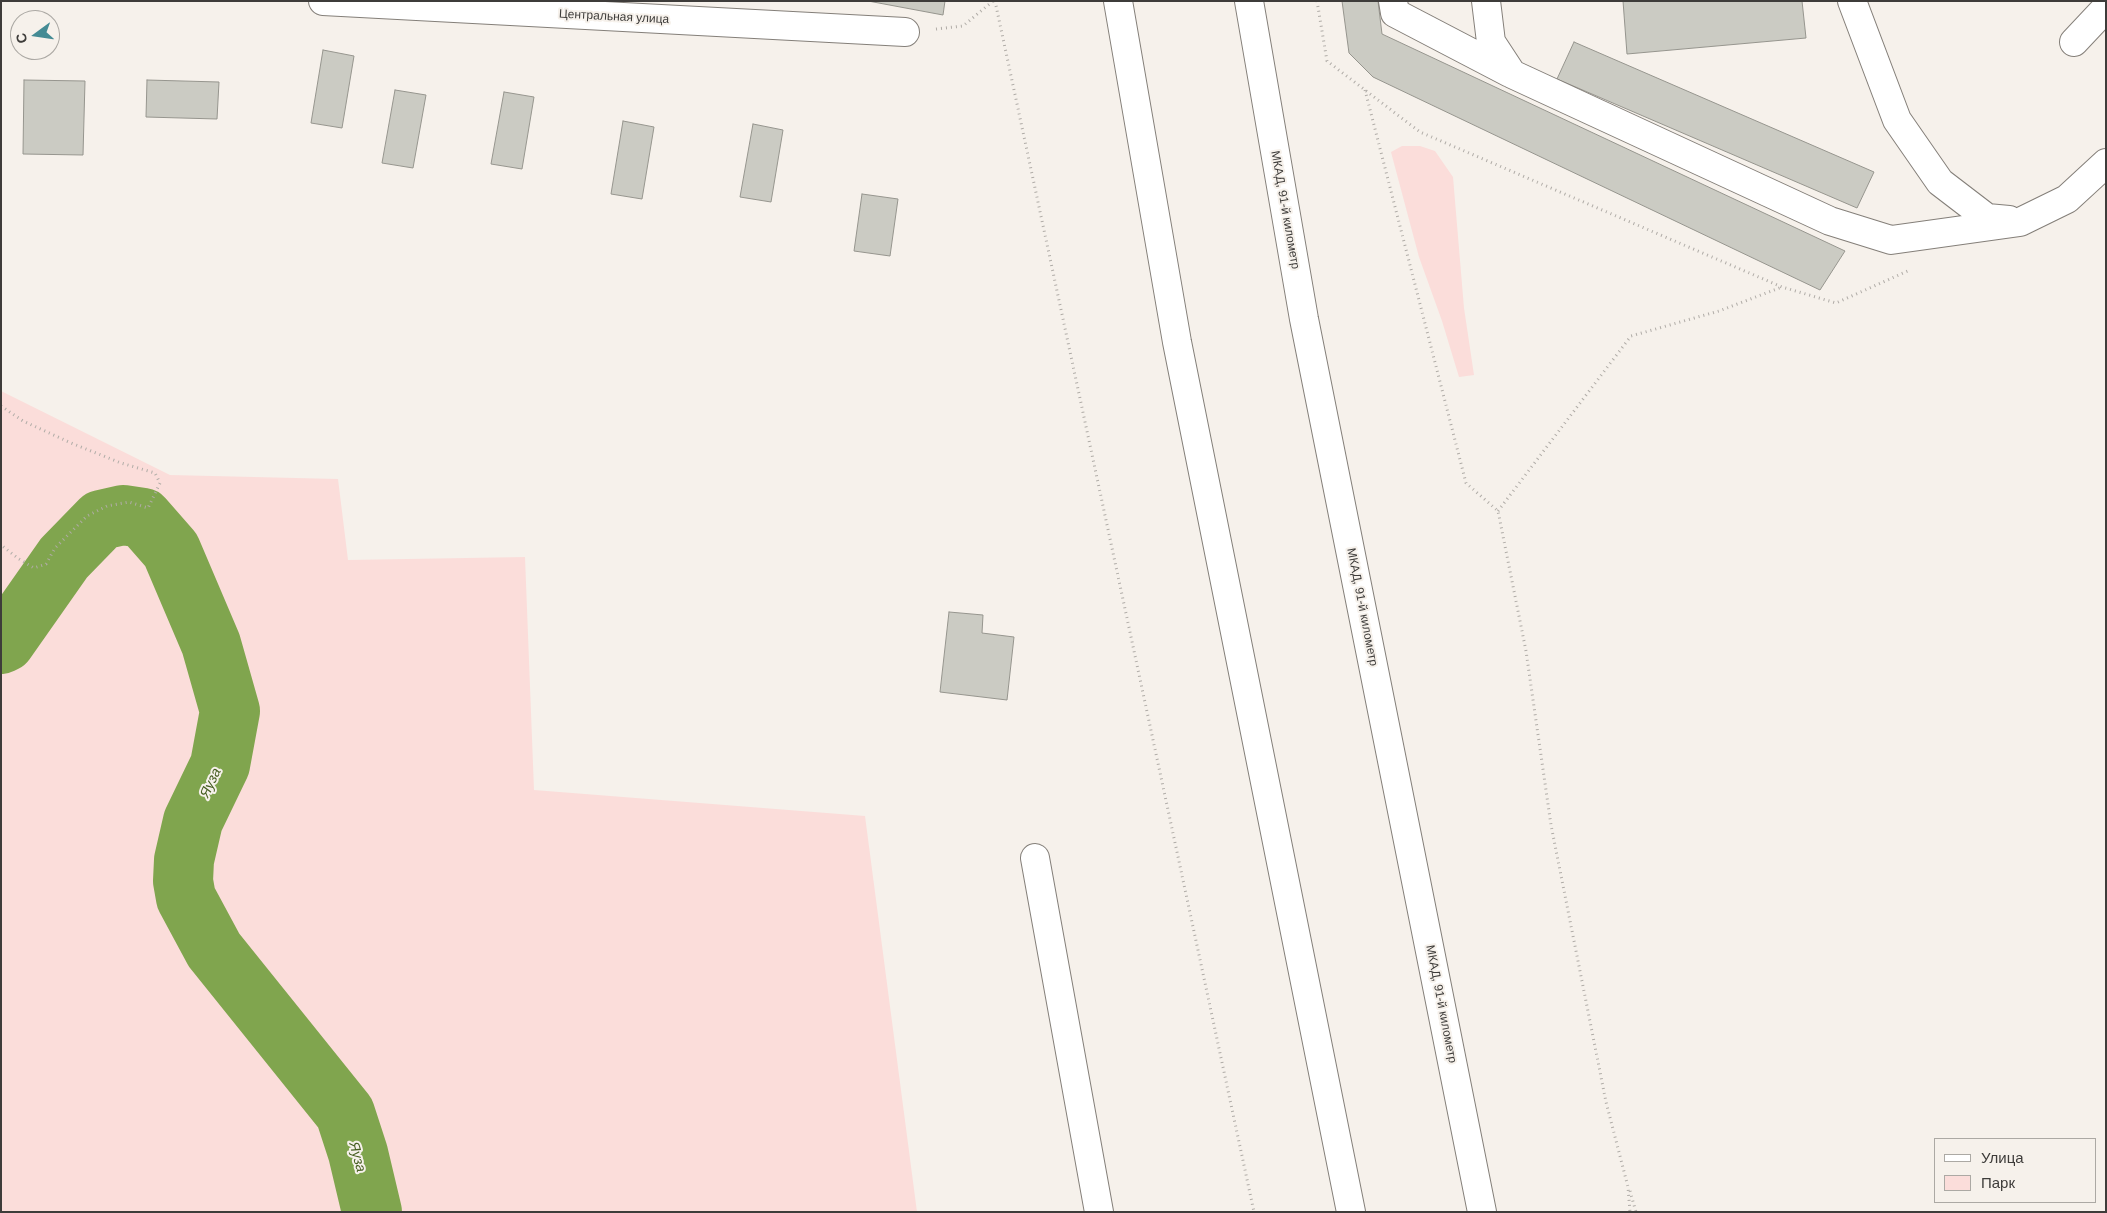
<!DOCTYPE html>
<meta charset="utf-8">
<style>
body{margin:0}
#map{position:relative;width:2107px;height:1213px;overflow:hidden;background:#f6f1eb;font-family:Helvetica,sans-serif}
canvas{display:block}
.frame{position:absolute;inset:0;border:2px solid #3e3c3a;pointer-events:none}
.legend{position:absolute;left:1934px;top:1138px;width:162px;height:65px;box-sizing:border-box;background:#f6f1eb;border:1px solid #aca9a4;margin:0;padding:6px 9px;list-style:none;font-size:15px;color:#3e3c3a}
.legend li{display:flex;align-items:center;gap:10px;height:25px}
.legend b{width:25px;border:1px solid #aca9a4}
.north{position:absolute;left:10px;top:10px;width:50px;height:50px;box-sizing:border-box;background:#f6f1eb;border:1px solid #aca9a4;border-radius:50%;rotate:256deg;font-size:14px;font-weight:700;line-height:20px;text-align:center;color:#3e3c3a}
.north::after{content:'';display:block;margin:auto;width:18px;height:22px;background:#448b94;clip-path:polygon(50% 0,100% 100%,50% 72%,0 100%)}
</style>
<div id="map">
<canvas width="2107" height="1213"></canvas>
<div class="frame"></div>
<ul class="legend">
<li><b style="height:6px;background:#fff"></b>Улица</li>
<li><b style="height:14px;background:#fbddda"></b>Парк</li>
</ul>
<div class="north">С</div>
</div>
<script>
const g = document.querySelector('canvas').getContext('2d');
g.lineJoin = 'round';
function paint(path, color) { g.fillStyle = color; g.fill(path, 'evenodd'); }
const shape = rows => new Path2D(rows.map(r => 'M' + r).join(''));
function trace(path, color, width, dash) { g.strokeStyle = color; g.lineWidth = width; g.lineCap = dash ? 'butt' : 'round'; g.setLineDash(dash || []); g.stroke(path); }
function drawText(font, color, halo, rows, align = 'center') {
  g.font = font + ' Helvetica,sans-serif'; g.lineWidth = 4; g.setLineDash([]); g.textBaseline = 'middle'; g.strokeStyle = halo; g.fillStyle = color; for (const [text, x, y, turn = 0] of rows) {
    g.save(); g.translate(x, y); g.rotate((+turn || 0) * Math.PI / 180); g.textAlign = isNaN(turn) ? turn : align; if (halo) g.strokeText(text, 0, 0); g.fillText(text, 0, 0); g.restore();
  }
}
const green = shape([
 [1402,146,1420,146,1435,151,1453,177,1464,308,1474,375,1459,377,1442,321,1419,257,1391,152],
 [1,391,170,475,338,479,348,560,525,557,534,790,865,816,917,1212,1,1212]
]);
const river = shape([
 [1,644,5,642,64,558,101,520,123,515,143,518,171,550,211,644,230,711,220,765,193,821,184,860,183,881,186,898,214,950,345,1113,358,1153,372,1212]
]);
const building = shape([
 [868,1,945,1,943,15,868,1],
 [1342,1,1378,1,1382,34,1845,251,1820,290,1373,77,1349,53,1342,1],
 [1623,1,1802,1,1806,38,1627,54,1623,1],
 [1574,42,1874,172,1857,208,1557,79,1574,42],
 [323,50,354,56,342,128,311,123,323,50],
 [24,80,85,81,83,155,23,154,24,80],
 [147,80,219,82,217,119,146,117,147,80],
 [395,90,426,95,413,168,382,163,395,90],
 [504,92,534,97,522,169,491,164,504,92],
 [623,121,654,127,642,199,611,194,623,121],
 [753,124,783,130,771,202,740,197,753,124],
 [862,194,898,199,890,256,854,251,862,194],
 [949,612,983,615,982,633,1014,637,1007,700,940,692,949,612]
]);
const path = shape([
 [995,1,1254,1212],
 [1317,1,1327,61,1420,132,1782,287,1836,303,1910,270],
 [936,29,963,26,993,1],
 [1365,90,1466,483,1498,511,1526,651,1551,825,1606,1102,1628,1187,1630,1212],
 [1,406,23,421,71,443,121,463,155,473,160,483,148,508,129,502,107,506,87,516,55,548,46,564,34,568,19,559,1,545],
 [1498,511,1631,336,1719,311,1782,287],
 [1630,1191,1636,1212]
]);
const minor = shape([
 [323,1,905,32],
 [1393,1,1395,13,1510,73],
 [1486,1,1491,42,1512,74,1830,221,1891,240,2020,222,2067,199,2106,163],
 [1852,1,1897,120,1940,182,1987,218,2009,220],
 [2074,42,2106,8],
 [1035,858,1099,1212]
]);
const highway = shape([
 [1118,1,1177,342,1351,1212],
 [1249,1,1304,319,1482,1212]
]);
const streetNames = [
 ["Центральная улица",614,17,3],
 ["МКАД, 91-й километр",1285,210,80],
 ["МКАД, 91-й километр",1362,607,79],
 ["МКАД, 91-й километр",1441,1004,79]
];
const waterNames = [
 ["Яуза",211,783,-65],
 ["Яуза",357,1157,75]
];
paint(green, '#fbddda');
trace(river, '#80a54e', 60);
paint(building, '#cbcbc3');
trace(building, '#96958e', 1);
trace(minor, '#847f79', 30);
trace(highway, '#847f79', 30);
trace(path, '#b0aca7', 3, [1, 4]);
trace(minor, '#fff', 28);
trace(highway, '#fff', 28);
drawText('12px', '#3e3c3a', '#f6f1eb', streetNames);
drawText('italic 14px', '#465e21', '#f6f1eb', waterNames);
</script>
